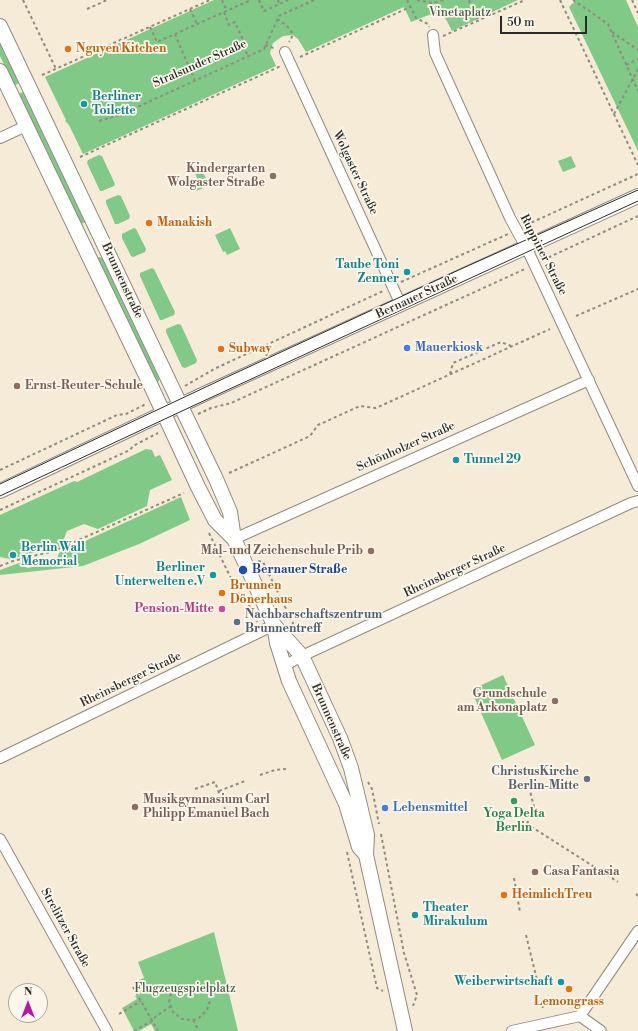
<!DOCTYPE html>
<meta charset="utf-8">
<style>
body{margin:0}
#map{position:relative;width:638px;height:1031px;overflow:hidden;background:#f6ebd6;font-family:"Libre Bodoni",serif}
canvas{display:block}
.north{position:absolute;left:8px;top:983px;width:40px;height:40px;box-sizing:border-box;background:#fbf7ec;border:1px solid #a8a59f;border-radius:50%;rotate:0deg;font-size:11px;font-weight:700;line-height:16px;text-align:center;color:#2b2b2b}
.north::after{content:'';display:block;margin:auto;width:14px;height:18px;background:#b5179e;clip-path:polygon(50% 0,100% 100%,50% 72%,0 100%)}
.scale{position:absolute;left:500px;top:16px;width:87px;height:18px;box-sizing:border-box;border:2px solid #2b2b2b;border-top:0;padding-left:5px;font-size:12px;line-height:14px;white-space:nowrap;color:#2b2b2b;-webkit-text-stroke:3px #fbf7ec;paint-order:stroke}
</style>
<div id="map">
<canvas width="638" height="1031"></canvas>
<div class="north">N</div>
<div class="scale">50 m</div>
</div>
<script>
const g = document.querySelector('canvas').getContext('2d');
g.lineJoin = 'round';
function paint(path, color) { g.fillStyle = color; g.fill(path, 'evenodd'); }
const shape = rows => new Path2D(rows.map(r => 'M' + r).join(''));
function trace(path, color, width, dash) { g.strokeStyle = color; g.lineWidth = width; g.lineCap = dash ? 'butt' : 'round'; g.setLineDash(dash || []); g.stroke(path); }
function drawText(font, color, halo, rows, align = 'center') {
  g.font = font + ' "Libre Bodoni",serif'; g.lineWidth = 3.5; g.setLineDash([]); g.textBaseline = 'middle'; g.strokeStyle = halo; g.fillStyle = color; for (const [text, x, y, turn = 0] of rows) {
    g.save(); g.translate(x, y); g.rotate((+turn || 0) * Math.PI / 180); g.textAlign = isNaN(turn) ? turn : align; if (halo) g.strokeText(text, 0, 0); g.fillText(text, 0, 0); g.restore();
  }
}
const green = shape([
 [214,0,518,0,452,31,447,21,444,17,434,13,411,22,404,7,306,52,298,39,293,35,283,36,273,43,270,53,276,66,83,154,69,125,65,121,66,120,45,77],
 [576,0,626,0,638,27,638,151,569,7],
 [0,43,19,83,14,86,0,56],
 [23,92,85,222,80,225,18,94],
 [99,155,102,156,115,184,114,186,102,191,100,191,87,163,88,160],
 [571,156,576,167,563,172,558,161],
 [199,166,206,178,207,183,206,187,196,191,192,183,198,181,194,170,194,167],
 [118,195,121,196,130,216,129,219,118,224,115,224,106,203,106,200],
 [134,228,136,229,146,249,145,252,133,257,131,256,122,238,122,234],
 [230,228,240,249,227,255,225,251,223,252,215,235],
 [99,257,102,258,159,378,159,381,156,382,97,258],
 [152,268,154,269,175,312,174,315,162,320,160,320,140,276,140,273],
 [178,324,181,325,197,360,196,363,185,368,182,367,166,332,166,329],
 [146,449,152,450,155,457,160,455,172,480,150,490,147,506,98,529,84,524,67,531,61,546,10,559,0,557,0,515,74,481,77,482],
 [181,497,190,520,139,544,83,566,0,575,0,570,22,562,27,568,50,564,57,559,59,553],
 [503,675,535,745,502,760,471,690],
 [214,932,238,1031,155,1031,151,1024,139,1031,134,1031,122,1008,137,999,135,996,140,994,134,982,144,978,138,962]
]);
const path = shape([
 [23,0,56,69],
 [222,0,227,11],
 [259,0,264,11,288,0],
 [278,0,279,4],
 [407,0,416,18,428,24,429,27],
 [417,0,432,3,444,0],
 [469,0,479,22],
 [560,0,638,165],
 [573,0,608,24,638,91],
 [632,0,638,13],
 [87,9,107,0],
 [190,9,197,24],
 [224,12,229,25,235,22,244,42,242,43,248,56],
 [277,19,286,25,291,31,293,35,289,42],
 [150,27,157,42,251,0],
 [612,32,638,50],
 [175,34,195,81],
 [443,36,525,0],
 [265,45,276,49],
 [300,57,410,7],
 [626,65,638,59],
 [42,75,210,0],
 [614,114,638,69],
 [99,121,120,115,264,49,279,16,314,0],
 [80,157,281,66],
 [526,225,638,174],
 [543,260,638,216],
 [401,282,508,234],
 [576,316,638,289],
 [450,374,453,363,501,342,511,346],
 [185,386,214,369,383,291],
 [198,414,211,408,231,403,525,269],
 [0,470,117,415,126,414,146,404],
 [229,473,310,436,318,425,360,406,376,408,550,329],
 [0,510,130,450,133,446,158,433],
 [209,533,239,595,245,597,257,622],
 [258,561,263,562,293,623,292,627],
 [0,566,13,561,54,551,184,493],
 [260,775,275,770,286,769],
 [368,782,372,789,379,824],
 [195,789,215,782,225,809],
 [219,791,245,781],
 [527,824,534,807,530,791],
 [514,827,527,824,618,882],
 [381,834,404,953,417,995,413,1006],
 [347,852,377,988,383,991],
 [514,878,520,912],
 [636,894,638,896],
 [526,935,538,984],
 [178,984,172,990,169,1002,173,1012,182,1019,193,1020,198,1019,207,1010,210,1001],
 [133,987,158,1031],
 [542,1005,543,1008],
 [119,1014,141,1001],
 [193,1020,199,1031],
 [134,1031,152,1021,156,1016,170,1007]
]);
const street = shape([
 [433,35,435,53,510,218,528,251,638,486],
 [285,52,401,305],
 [0,138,26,126],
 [234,539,589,380],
 [284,666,302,656,631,503,638,501],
 [0,758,274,625],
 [0,839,107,1031],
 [580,1016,601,1031],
 [512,1031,580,1016,638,931]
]);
const secondary = shape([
 [0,26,178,400,216,479,230,512,234,539,274,625,277,643,289,681,346,804,359,847,366,855],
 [0,71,151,386,198,487,215,520,234,539],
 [0,491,202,395,638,196],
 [274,625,302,656,340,738,351,768,367,835,366,855,405,1031]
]);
const tram = shape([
 [0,484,227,377,463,268,638,190],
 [0,496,197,404,638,201]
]);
const markers = [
 [68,49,4,"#e8710a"],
 [84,104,4,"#0f9aa8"],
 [273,176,4,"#8d6e63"],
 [149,223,4,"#e8710a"],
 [407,272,4,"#0f9aa8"],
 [407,348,4,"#3f7fe0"],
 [221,349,4,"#e8710a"],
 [17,386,4,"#8d6e63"],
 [456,460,4,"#0f9aa8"],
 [371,551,4,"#8d6e63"],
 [13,555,4,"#0f9aa8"],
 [243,570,5,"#1a4fb4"],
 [213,575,4,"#0f9aa8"],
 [222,593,4,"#e8710a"],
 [222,609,4,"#d1479c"],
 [237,622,4,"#5c6f8a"],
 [555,701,4,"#8d6e63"],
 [587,779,4,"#6b7280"],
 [514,801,4,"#2e9e5b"],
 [135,807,4,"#8d6e63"],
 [385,808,4,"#3f7fe0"],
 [535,872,4,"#8d6e63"],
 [504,895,4,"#e8710a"],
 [415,915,4,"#0f9aa8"],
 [561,982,4,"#0f9aa8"],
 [569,989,4,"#e8710a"]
];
const parkNames = [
 ["Vinetaplatz",460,13],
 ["Flugzeugspielplatz",185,989]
];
const foodNames = [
 ["Nguyen Kitchen",76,49],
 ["Manakish",157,223],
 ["Subway",229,349],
 ["Brunnen",230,586],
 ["Dönerhaus",230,600],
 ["HeimlichTreu",512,895],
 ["Lemongrass",569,1002,"center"]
];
const streetNames = [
 ["Stralsunder Straße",200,64,-24],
 ["Wolgaster Straße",355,173,65],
 ["Ruppiner Straße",543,255,63],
 ["Brunnenstraße",122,281,65],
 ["Bernauer Straße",417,297,-25],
 ["Schönholzer Straße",406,447,-24],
 ["Rheinsberger Straße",455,571,-25],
 ["Rheinsberger Straße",131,680,-26],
 ["Brunnenstraße",331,722,66],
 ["Strelitzer Straße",65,928,61]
];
const cultureNames = [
 ["Berliner",92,97],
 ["Toilette",92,111],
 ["Taube Toni",399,265,"right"],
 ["Zenner",399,279,"right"],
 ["Tunnel 29",464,460],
 ["Berlin Wall",21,548],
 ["Memorial",21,562],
 ["Berliner",205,568,"right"],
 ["Unterwelten e.V",205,582,"right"],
 ["Theater",423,908],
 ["Mirakulum",423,922],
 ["Weiberwirtschaft",553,982,"right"]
];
const educationNames = [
 ["Kindergarten",265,169],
 ["Wolgaster Straße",265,183],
 ["Ernst-Reuter-Schule",25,386,"left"],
 ["Mal- und Zeichenschule Prib",363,551],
 ["Grundschule",547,694],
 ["am Arkonaplatz",547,708],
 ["Musikgymnasium Carl",143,800,"left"],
 ["Philipp Emanuel Bach",143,814,"left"],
 ["Casa Fantasia",543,872,"left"]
];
const shopNames = [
 ["Mauerkiosk",415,348],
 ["Lebensmittel",393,808]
];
const transitNames = [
 ["Bernauer Straße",252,570]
];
const hotelNames = [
 ["Pension-Mitte",214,609]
];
const serviceNames = [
 ["Nachbarschaftszentrum",245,615],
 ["Brunnentreff",245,629]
];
const worshipNames = [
 ["ChristusKirche",579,772],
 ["Berlin-Mitte",579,786]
];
const leisureNames = [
 ["Yoga Delta",514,814],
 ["Berlin",514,828]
];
paint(green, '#80c986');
trace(street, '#908b80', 12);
trace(secondary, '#908b80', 16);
trace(path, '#908b80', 2, [3, 3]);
trace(street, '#fff', 10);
trace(secondary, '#fff', 14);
trace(tram, '#2b2b2b', 1);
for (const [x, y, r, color] of markers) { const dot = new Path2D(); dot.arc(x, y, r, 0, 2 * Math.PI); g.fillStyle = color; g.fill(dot); trace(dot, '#fbf7ec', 1.5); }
drawText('12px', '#445a46', '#fbf7ec', parkNames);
drawText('bold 12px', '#c56008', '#fbf7ec', foodNames, 'left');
drawText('12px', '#2b2b2b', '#fbf7ec', streetNames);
drawText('bold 12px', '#0d838f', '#fbf7ec', cultureNames, 'left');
drawText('bold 12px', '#785e54', '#fbf7ec', educationNames, 'right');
drawText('bold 12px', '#366cbe', '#fbf7ec', shopNames, 'left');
drawText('bold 12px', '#164399', '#fbf7ec', transitNames, 'left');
drawText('bold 12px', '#b23c85', '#fbf7ec', hotelNames, 'right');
drawText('bold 12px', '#4e5e75', '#fbf7ec', serviceNames, 'left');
drawText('bold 12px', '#5b616d', '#fbf7ec', worshipNames, 'right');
drawText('bold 12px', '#27864d', '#fbf7ec', leisureNames);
</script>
